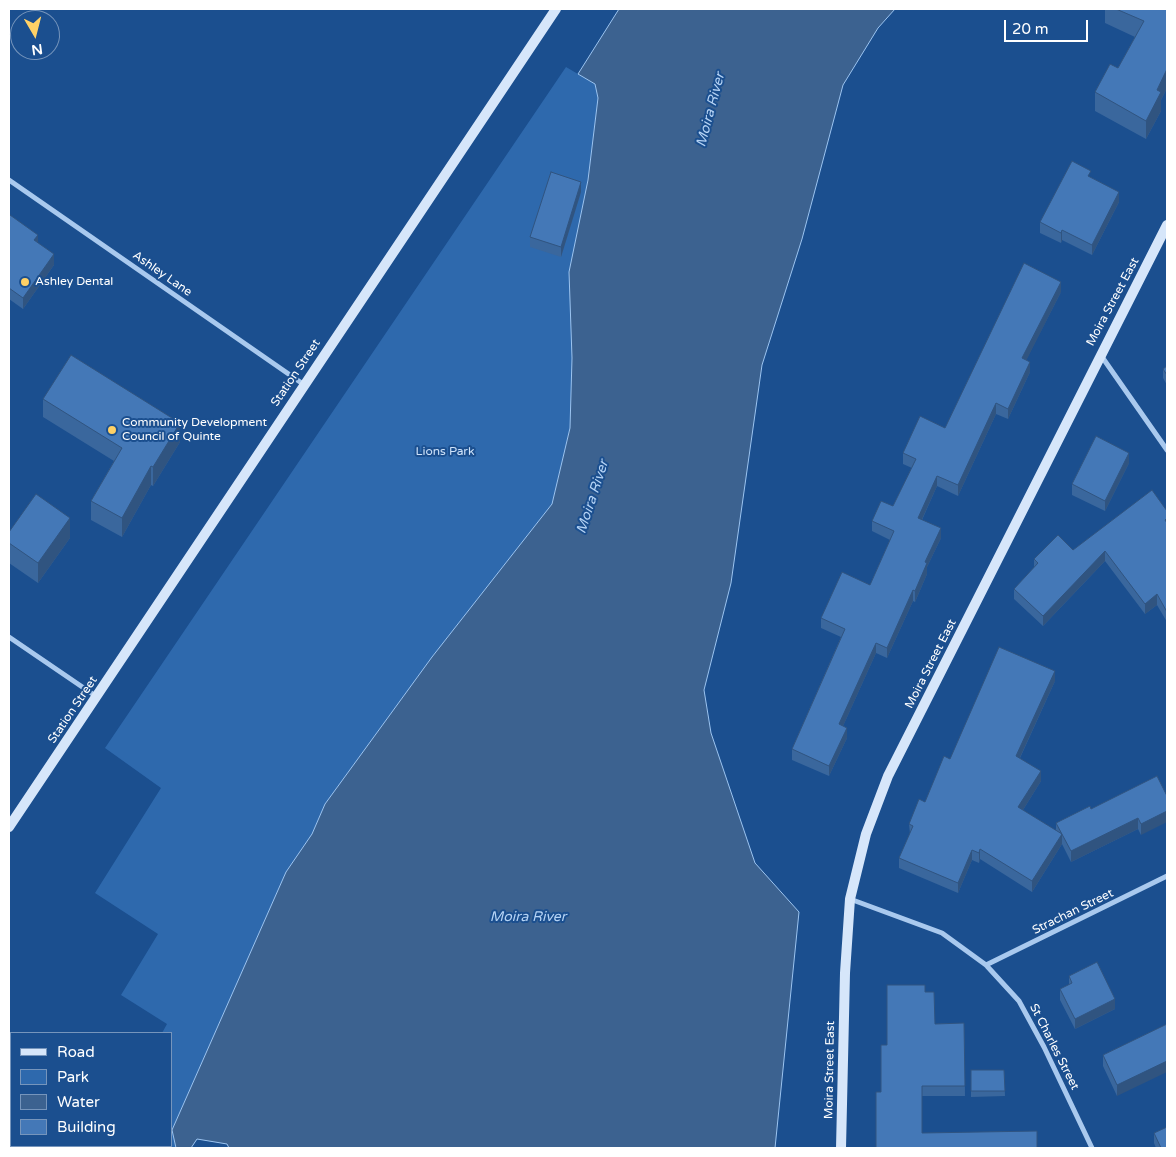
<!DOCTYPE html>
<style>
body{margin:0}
#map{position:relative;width:1176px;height:1157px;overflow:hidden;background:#1b4f8f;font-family:"Varela Round",sans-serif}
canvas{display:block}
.frame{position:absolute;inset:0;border:10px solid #fff;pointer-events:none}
.legend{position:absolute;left:10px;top:1032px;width:162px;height:115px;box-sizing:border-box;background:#1b4f8f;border:1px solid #7695bc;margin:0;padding:6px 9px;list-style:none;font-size:15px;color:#fff}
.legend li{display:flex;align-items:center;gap:10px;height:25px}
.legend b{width:25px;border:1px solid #7695bc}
.north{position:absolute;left:10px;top:10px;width:50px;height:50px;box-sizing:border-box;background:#1b4f8f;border:1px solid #7695bc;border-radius:50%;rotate:172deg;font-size:14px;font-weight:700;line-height:20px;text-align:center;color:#fff}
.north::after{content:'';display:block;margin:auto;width:18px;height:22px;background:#ffd166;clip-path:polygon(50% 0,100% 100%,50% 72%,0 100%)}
.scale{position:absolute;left:1004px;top:20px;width:84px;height:22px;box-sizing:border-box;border:2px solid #fff;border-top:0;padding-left:6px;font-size:15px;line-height:18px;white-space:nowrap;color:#fff;-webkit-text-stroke:4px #1b4f8f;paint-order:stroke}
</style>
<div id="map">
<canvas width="1176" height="1157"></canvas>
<div class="frame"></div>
<ul class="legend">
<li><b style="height:6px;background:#d6e6fa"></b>Road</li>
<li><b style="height:14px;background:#2e69ad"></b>Park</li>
<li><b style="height:14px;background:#3c6290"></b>Water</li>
<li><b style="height:14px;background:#4478b7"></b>Building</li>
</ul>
<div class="north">N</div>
<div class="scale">20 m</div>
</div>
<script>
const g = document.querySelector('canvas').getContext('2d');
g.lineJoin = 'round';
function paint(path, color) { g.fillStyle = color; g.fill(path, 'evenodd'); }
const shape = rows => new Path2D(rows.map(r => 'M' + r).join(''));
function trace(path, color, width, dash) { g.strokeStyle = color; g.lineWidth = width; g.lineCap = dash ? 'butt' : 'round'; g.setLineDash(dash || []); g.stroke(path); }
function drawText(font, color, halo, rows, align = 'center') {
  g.font = font + ' "Varela Round",sans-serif'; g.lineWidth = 4; g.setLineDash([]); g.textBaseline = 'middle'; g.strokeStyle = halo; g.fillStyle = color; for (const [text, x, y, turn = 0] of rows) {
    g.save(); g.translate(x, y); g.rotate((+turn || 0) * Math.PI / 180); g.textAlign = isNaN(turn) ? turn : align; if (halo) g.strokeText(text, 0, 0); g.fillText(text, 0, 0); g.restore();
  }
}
const green = shape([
 [566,67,595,84,598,98,588,180,572,358,570,428,552,504,432,657,325,804,312,834,286,873,172,1130,176,1148,101,1148,103,1146,171,1146,171,1033,162,1033,167,1024,121,995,158,934,95,893,161,788,105,748]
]);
const water = shape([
 [619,9,895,9,878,28,843,85,802,239,762,365,731,583,704,690,711,733,755,863,799,912,775,1148,229,1148,227,1144,197,1139,191,1148,176,1148,172,1130,286,872,312,834,325,804,432,657,552,504,570,428,572,358,569,272,588,180,598,98,595,84,578,74,619,9]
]);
const street = shape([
 [9,180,303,384],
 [1100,354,1167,450],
 [9,637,97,697],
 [850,899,942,933,986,965,1019,1001,1044,1047,1092,1148],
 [986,965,1167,876]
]);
const secondary = shape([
 [9,827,556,9],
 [841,1148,845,973,850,899,866,834,888,776,1167,225]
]);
const wall = shape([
 [1105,9,1167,9,1167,88,1161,100,1161,111,1146,139,1095,111,1095,92,1118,68,1135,37,1105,23],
 [1091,178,1119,202,1092,255,1062,240,1061,243,1040,233,1040,222],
 [581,192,561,257,530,247,530,237],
 [9,217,38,243,54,265,23,309,9,299],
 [1061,292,1026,360,1030,372,1008,419,996,414,958,496,937,486,922,520,941,538,927,567,927,574,915,602,913,601,887,658,876,653,843,726,847,738,829,776,792,760,792,749,841,637,821,628,821,618,870,585,890,540,872,531,872,521,893,506,912,468,903,464,903,453,945,428],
 [1167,366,1167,385,1163,378,1163,369],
 [43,399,180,442,153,486,151,485,122,537,91,520,91,501,114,461,43,417],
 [1129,463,1105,511,1072,495,1072,484],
 [1167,511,1167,622,1157,605,1145,614,1105,561,1043,626,1014,599,1014,589,1034,568,1034,559,1073,550],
 [9,532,70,538,38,583,9,563],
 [1055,681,1020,758,1041,781,1023,810,1056,831,1056,823,1091,809,1157,776,1141,835,1138,829,1071,862,1062,844,1032,892,980,859,979,863,972,860,958,893,899,868,899,858,910,834,909,824,925,802,950,759],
 [1069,976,1115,1009,1075,1029,1060,1000,1060,989,1069,985],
 [925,992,935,1024,964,1023,965,1096,922,1096,876,1148,881,1092],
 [1167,1024,1117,1096,1103,1066,1103,1055],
 [971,1070,1004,1070,1005,1096,971,1097],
 [1154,1133,1167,1148,1156,1148,1154,1143]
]);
const shadedWall = shape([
 [1167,69,1167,88,1161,100,1161,111,1146,139,1146,121,1157,90],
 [581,182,581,192,561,257,561,247],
 [1119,192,1119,202,1092,255,1092,245],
 [1062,230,1062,240,1061,243,1061,233],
 [38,235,38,245,34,240],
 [54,254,54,265,23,309,23,298],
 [1061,282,1061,292,1022,369,1022,358],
 [1030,362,1030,372,1008,419,1008,409],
 [996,403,996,414,958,496,958,485],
 [180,423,180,442,153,486,153,467],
 [1129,453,1129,463,1105,511,1105,501],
 [151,466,151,485,122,537,122,518],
 [937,476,937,486,918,528,918,518],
 [70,518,70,538,38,583,38,563],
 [941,528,941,538,927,567,927,574,915,602,915,591,925,562],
 [1105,551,1105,561,1043,626,1043,616],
 [913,590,913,601,887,658,887,648],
 [1157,594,1157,605,1145,614,1145,604],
 [876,643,876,653,839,735,839,724],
 [1055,671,1055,681,1016,766,1016,756],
 [847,728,847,738,829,776,829,766],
 [1041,771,1041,781,1018,818,1018,807],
 [1167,811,1167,822,1141,835,1141,824],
 [1138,818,1138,829,1071,862,1071,851],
 [1062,834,1062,844,1032,892,1032,881],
 [980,849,980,859,979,863,979,853],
 [972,850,972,860,958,893,958,883],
 [1115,999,1115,1009,1075,1029,1075,1019],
 [1167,1061,1167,1072,1117,1096,1117,1085],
 [32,1146,45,1146,43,1148,32,1148]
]);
const building = shape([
 [1116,9,1167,9,1167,69,1157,90,1161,92,1146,121,1095,92,1110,64,1118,68,1144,21,1116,9],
 [1072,161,1091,171,1088,176,1119,192,1092,245,1062,230,1061,233,1040,222,1072,161],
 [551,172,581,182,561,247,530,237,551,172],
 [10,215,38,235,34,240,54,254,23,298,9,288,9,217,10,215],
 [1024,263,1061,282,1022,358,1030,362,1008,409,996,403,958,485,937,476,918,518,941,528,925,562,927,563,915,591,913,590,887,648,876,643,839,724,847,728,829,766,792,749,845,629,821,618,842,572,870,585,894,531,872,521,881,501,893,506,916,459,903,453,920,416,945,428,1024,263],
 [71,355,180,423,153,467,151,466,122,518,91,501,122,448,43,399,71,355],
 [1167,366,1167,375,1163,369,1167,366],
 [1096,436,1129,453,1105,501,1072,484,1096,436],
 [1152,490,1167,511,1167,518,1165,520,1167,523,1167,612,1157,594,1145,604,1105,551,1043,616,1014,589,1038,563,1034,559,1058,535,1073,550,1152,490],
 [36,494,70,518,38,563,9,543,9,532,36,494],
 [999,647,1055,671,1016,756,1041,771,1018,807,1062,834,1032,881,980,849,979,853,972,850,958,883,899,858,913,826,909,824,919,799,925,802,944,756,950,759,999,647],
 [1157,776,1167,796,1167,811,1141,824,1138,818,1071,851,1056,823,1090,806,1091,809,1157,776],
 [1097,962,1115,999,1075,1019,1060,989,1072,983,1069,976,1097,962],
 [887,985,925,985,925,992,934,992,935,1024,964,1023,965,1086,922,1086,922,1133,1037,1131,1037,1148,876,1148,876,1092,881,1092,881,1045,887,1045,887,985],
 [1167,1024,1167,1061,1117,1085,1103,1055,1167,1024],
 [971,1070,1004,1070,1005,1091,971,1091,971,1070],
 [9,1098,11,1100,11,1146,35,1146,38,1148,9,1148,9,1098],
 [1167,1127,1167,1148,1161,1148,1154,1133,1167,1127]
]);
const markers = [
 [25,282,5,"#ffd166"],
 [112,430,5,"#ffd166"]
];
const streetNames = [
 ["Ashley Lane",162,274,35],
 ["Moira Street East",1113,302,-62],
 ["Station Street",296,373,-56],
 ["Moira Street East",931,664,-63],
 ["Station Street",73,710,-56],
 ["Strachan Street",1073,912,-26],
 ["St Charles Street",1054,1047,63],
 ["Moira Street East",830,1070,-89]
];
const poiNames = [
 ["Ashley Dental",35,282],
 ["Community Development",122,423],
 ["Council of Quinte",122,437]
];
const parkNames = [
 ["Lions Park",445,452]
];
const waterNames = [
 ["Moira River",711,110,-75],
 ["Moira River",593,497,-72],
 ["Moira River",528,917]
];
paint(green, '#2e69ad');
paint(water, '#3c6290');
trace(water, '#9cc4f0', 1);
trace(street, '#a9c9ee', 5);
trace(secondary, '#d6e6fa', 10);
paint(wall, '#3a679d');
paint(shadedWall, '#305480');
paint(building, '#4478b7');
trace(building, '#305480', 1);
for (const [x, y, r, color] of markers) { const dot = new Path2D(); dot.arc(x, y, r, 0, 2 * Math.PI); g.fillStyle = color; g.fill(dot); trace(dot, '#1b4f8f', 2); }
drawText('12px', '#fff', '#1b4f8f', streetNames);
drawText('12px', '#fff', '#1b4f8f', poiNames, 'left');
drawText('12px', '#cfe3fa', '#1b4f8f', parkNames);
drawText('italic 14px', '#b5d3f5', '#1b4f8f', waterNames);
</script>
